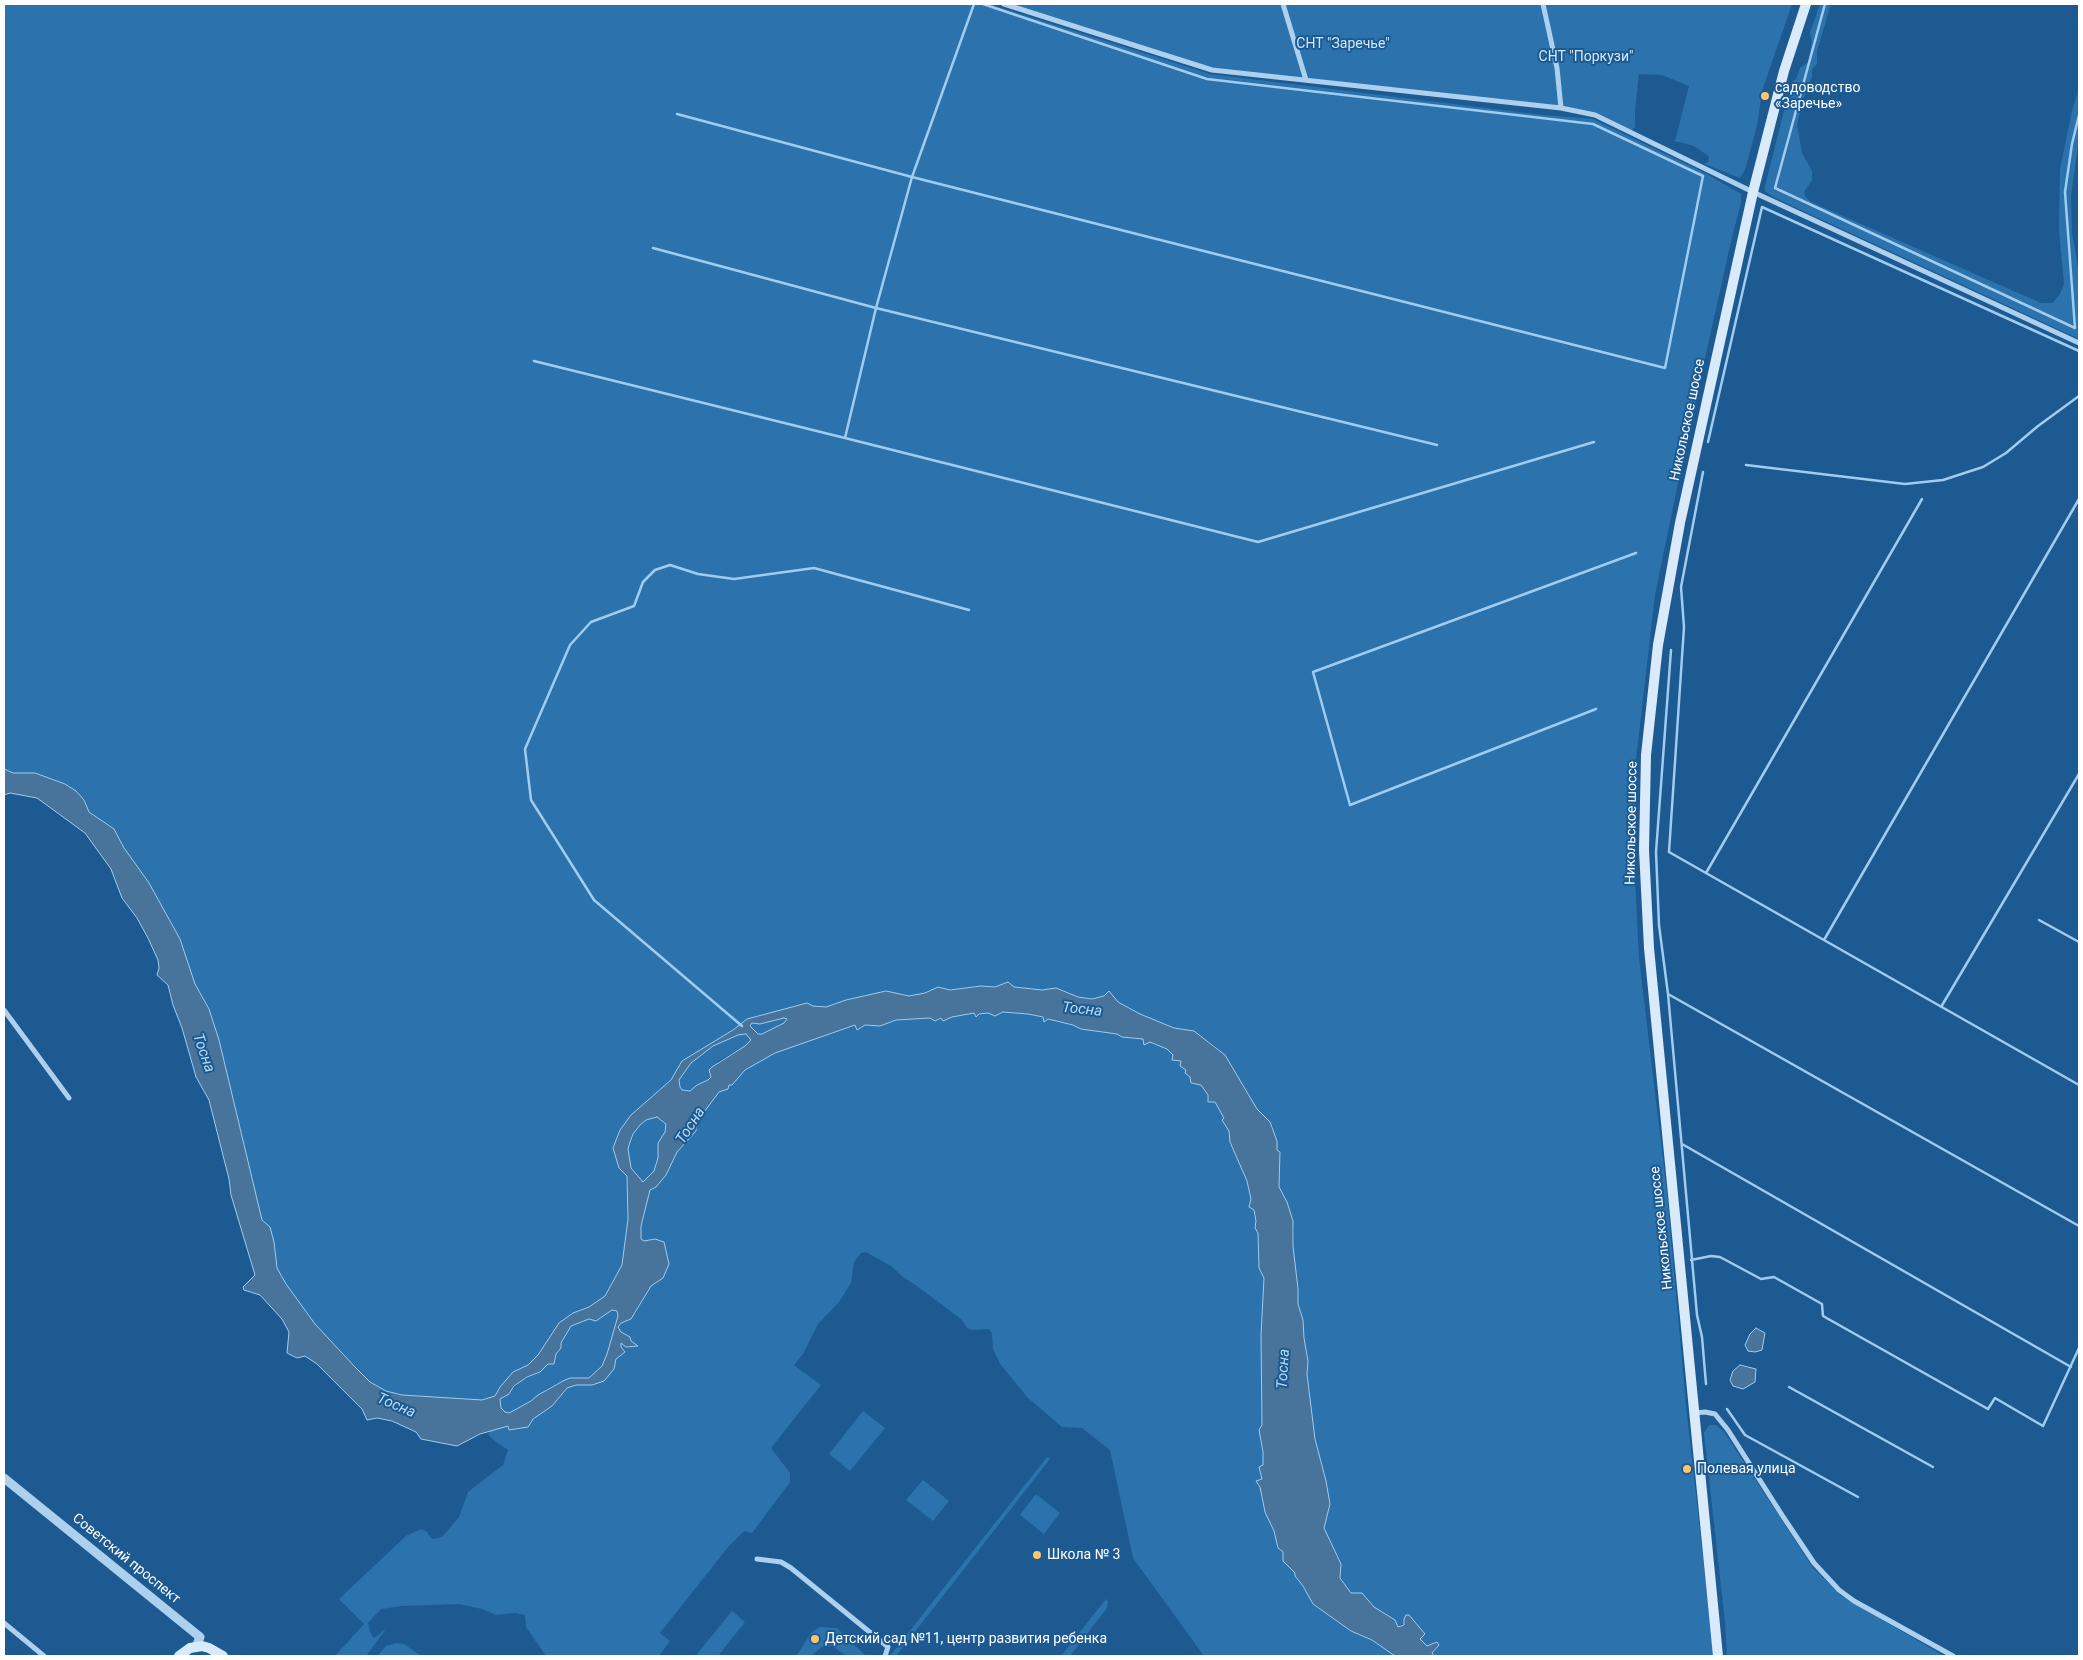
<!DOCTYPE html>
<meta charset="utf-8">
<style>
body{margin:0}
#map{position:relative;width:2083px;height:1660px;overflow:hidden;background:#1c5a91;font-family:Roboto,sans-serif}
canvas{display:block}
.frame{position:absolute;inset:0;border:5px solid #fff;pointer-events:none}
</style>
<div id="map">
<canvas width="2083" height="1660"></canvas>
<div class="frame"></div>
</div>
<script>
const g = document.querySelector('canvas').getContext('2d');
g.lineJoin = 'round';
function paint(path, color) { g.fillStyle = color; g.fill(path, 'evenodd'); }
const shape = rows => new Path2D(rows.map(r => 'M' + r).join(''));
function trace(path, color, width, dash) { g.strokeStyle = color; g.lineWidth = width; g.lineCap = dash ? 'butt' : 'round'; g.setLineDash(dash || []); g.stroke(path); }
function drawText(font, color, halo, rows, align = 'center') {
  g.font = font + ' Roboto,sans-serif'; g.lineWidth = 4; g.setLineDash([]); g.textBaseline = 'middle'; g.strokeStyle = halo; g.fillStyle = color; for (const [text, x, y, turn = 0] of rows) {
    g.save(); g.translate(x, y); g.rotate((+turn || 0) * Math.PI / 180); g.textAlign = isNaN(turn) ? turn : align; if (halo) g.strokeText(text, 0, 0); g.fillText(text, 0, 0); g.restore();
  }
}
const green = shape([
 [4,4,989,4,1210,74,1543,115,1593,119,1705,173,1741,194,1741,203,1732,237,1686,444,1655,595,1635,768,1634,859,1639,958,1667,1193,1686,1406,1714,1656,1434,1656,1432,1653,1439,1645,1437,1642,1427,1646,1419,1638,1425,1634,1412,1618,1398,1627,1395,1620,1374,1607,1362,1593,1351,1593,1340,1577,1341,1564,1324,1528,1330,1504,1326,1481,1315,1439,1307,1374,1308,1361,1304,1338,1303,1320,1298,1304,1298,1289,1293,1246,1294,1230,1287,1202,1279,1187,1280,1152,1277,1150,1277,1141,1270,1122,1257,1109,1225,1055,1215,1046,1194,1031,1174,1028,1140,1014,1128,1007,1104,996,1092,999,1078,997,1056,988,1042,990,1013,987,1008,982,995,987,981,986,949,990,938,987,925,993,909,996,886,991,846,1000,826,1007,813,1006,747,1019,733,1030,682,1061,671,1080,631,1115,619,1168,627,1176,628,1219,622,1265,605,1296,589,1307,573,1313,559,1323,538,1355,528,1365,513,1372,500,1387,495,1396,482,1400,402,1395,386,1391,370,1382,315,1324,286,1284,277,1268,274,1242,270,1227,262,1220,219,1040,209,1009,195,984,180,939,149,883,124,848,114,829,89,812,84,800,65,784,35,773,13,773,4,769],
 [1004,4,1792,4,1762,91,1757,126,1745,170,1740,178,1704,164,1708,162,1709,157,1707,155,1694,146,1675,141,1689,86,1662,75,1639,74,1635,111,1635,127,1630,132,1578,110,1212,70],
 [1820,4,1831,4,1817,51,1817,64,1812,69,1812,77,1803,99,1797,125,1802,153,1812,171,1812,180,1804,192,1805,196,1811,202,2041,303,2053,303,2060,294,2064,284,2059,230,2060,169,2072,111,2079,88,2079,137,2071,196,2072,233,2079,273,2079,339,1773,197,1765,191,1765,186,1791,83,1796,79,1800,68,1808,62,1812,42,1810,33],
 [1003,1012,1028,1014,1073,1025,1081,1029,1117,1034,1123,1037,1143,1039,1167,1049,1181,1061,1186,1070,1201,1085,1208,1095,1208,1101,1215,1101,1224,1118,1222,1120,1229,1131,1230,1142,1247,1181,1256,1221,1256,1228,1258,1232,1259,1268,1264,1278,1263,1297,1262,1425,1260,1439,1263,1452,1263,1466,1259,1467,1262,1479,1260,1487,1265,1512,1274,1531,1278,1548,1283,1552,1284,1561,1295,1573,1295,1576,1303,1586,1313,1604,1351,1631,1372,1640,1395,1656,1204,1656,1133,1558,1110,1450,1082,1428,1062,1427,1028,1398,1000,1364,993,1349,992,1333,989,1329,972,1330,967,1328,961,1319,917,1286,903,1277,891,1266,866,1252,861,1253,854,1262,851,1283,839,1302,818,1324,803,1354,794,1365,821,1385,771,1448,790,1473,790,1482,752,1533,744,1531,729,1546,660,1633,670,1641,659,1656,546,1656,526,1627,525,1615,516,1613,496,1615,482,1609,459,1604,402,1606,381,1609,368,1623,370,1632,374,1638,386,1629,366,1656,335,1656,364,1624,339,1599,406,1536,421,1529,426,1531,432,1539,442,1537,459,1517,468,1492,503,1465,508,1450,491,1438,488,1434,490,1431,509,1425,509,1429,528,1427,533,1419,552,1406,567,1388,576,1385,592,1385,614,1369,621,1343,637,1346,631,1341,630,1337,621,1332,618,1327,621,1323,635,1314,651,1286,663,1277,655,1239,643,1241,641,1239,641,1226,647,1201,650,1190,656,1187,666,1175,677,1152,696,1131,696,1123,719,1092,728,1089,729,1084,745,1070,775,1053,855,1025,857,1030,865,1025,880,1026,896,1020,930,1018,935,1021,941,1018,943,1021,952,1017,974,1013,976,1017,979,1014,988,1013,995,1016],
 [784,1018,787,1019,784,1023,762,1034,758,1034,749,1026,752,1023,760,1024],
 [746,1034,751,1040,745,1046,718,1061,708,1080,697,1085,690,1091,682,1090,680,1087,679,1080,691,1063,713,1046,738,1035],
 [657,1117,666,1124,665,1132,658,1143,658,1158,654,1171,643,1183,631,1168,628,1149,630,1142,633,1134,640,1125,646,1120],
 [612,1310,617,1311,618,1316,607,1354,602,1366,589,1378,570,1378,548,1388,531,1401,509,1413,505,1412,501,1408,500,1399,509,1394,521,1381,540,1372,548,1364,561,1348,561,1343,571,1326,589,1319,596,1321],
 [863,1411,885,1428,850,1471,829,1454],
 [1709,1425,1716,1425,1725,1433,1813,1568,1840,1595,1944,1656,1727,1656,1725,1622,1704,1433],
 [1047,1457,1050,1459,896,1656,890,1656],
 [923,1480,949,1501,933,1521,906,1500],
 [1036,1494,1060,1513,1044,1534,1020,1515],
 [1106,1599,1108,1602,1107,1608,1070,1656,1061,1656],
 [732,1611,745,1622,718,1656,700,1656,697,1654],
 [820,1627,837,1628,866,1656,847,1656,832,1646,822,1647,811,1656,796,1656,812,1632],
 [396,1643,404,1644,421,1656,377,1656,386,1646]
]);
const water = shape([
 [4,769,13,773,35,773,65,784,76,791,84,800,89,812,114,829,124,848,149,883,180,939,195,984,209,1009,219,1040,262,1220,270,1227,274,1242,277,1268,286,1284,315,1324,356,1368,370,1382,386,1391,402,1395,482,1400,495,1396,500,1387,513,1372,528,1365,538,1355,559,1323,573,1313,589,1307,605,1296,622,1265,628,1219,627,1176,619,1168,613,1148,620,1130,631,1115,671,1080,682,1061,733,1030,747,1019,807,1003,813,1006,826,1007,846,1000,886,991,909,996,925,993,938,987,950,990,981,986,995,987,1008,982,1014,987,1042,990,1056,988,1078,997,1092,999,1104,996,1109,991,1118,1002,1140,1014,1174,1028,1194,1031,1225,1055,1257,1109,1270,1122,1277,1141,1277,1150,1280,1152,1279,1187,1287,1202,1293,1221,1293,1246,1298,1289,1298,1304,1303,1320,1304,1338,1308,1361,1307,1374,1315,1439,1326,1481,1330,1504,1324,1528,1341,1564,1340,1578,1351,1593,1362,1593,1374,1607,1395,1620,1398,1627,1404,1625,1404,1619,1406,1615,1409,1615,1425,1634,1420,1639,1427,1646,1437,1642,1439,1645,1432,1653,1434,1656,1395,1656,1372,1640,1351,1631,1313,1604,1303,1586,1295,1576,1295,1573,1283,1561,1283,1552,1278,1548,1274,1531,1265,1512,1260,1487,1256,1481,1262,1479,1259,1467,1263,1465,1263,1452,1259,1430,1262,1425,1261,1335,1264,1278,1259,1268,1258,1233,1255,1228,1256,1221,1254,1210,1249,1207,1251,1199,1247,1181,1230,1142,1229,1131,1222,1120,1224,1118,1215,1102,1208,1102,1208,1095,1201,1085,1191,1083,1190,1077,1185,1073,1186,1070,1180,1066,1181,1061,1172,1060,1173,1055,1167,1049,1150,1042,1144,1045,1143,1039,1122,1037,1117,1034,1081,1029,1073,1025,1048,1019,1044,1022,1043,1017,1028,1014,1003,1012,995,1016,988,1013,979,1014,976,1017,974,1013,952,1017,943,1021,941,1018,935,1021,930,1018,896,1020,880,1026,865,1025,857,1030,855,1025,775,1053,745,1070,732,1085,729,1085,728,1089,719,1092,696,1123,696,1131,677,1152,666,1175,656,1187,650,1190,641,1226,641,1239,644,1241,655,1239,664,1242,669,1264,663,1278,651,1286,631,1319,621,1323,618,1327,621,1332,630,1337,631,1341,638,1346,626,1347,621,1343,621,1347,625,1352,616,1359,614,1369,604,1381,592,1385,576,1385,567,1388,552,1406,533,1419,528,1427,509,1430,508,1426,480,1434,457,1446,421,1439,416,1432,392,1421,377,1418,367,1420,362,1409,317,1364,305,1356,297,1358,287,1353,289,1332,282,1319,260,1295,244,1290,243,1287,255,1275,231,1195,229,1179,209,1100,196,1077,182,1028,173,1005,168,985,157,975,159,968,158,960,148,938,137,918,122,898,111,869,85,833,37,798,10,793,4,795,4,769],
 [784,1018,787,1019,784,1023,762,1034,758,1034,750,1026,752,1023,760,1024,784,1018],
 [746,1034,751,1040,745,1046,712,1067,709,1070,711,1077,708,1080,697,1085,690,1091,682,1090,680,1087,679,1080,691,1063,713,1046,738,1035,746,1034],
 [657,1117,666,1124,665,1132,658,1143,658,1158,654,1171,643,1182,631,1168,628,1149,630,1142,633,1134,640,1125,646,1120,657,1117],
 [612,1310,617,1311,618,1316,607,1354,602,1366,589,1378,570,1378,563,1381,538,1395,531,1401,509,1413,505,1412,501,1408,500,1399,509,1394,514,1386,527,1377,540,1372,548,1364,554,1364,556,1354,561,1348,561,1343,571,1326,589,1319,596,1321,612,1310],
 [1756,1328,1765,1333,1762,1350,1755,1352,1748,1351,1745,1345,1750,1334,1756,1328],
 [1740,1365,1756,1369,1755,1382,1743,1389,1733,1386,1730,1380,1733,1371,1740,1365]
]);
const stream = shape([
 [974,4,912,177,876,308,845,438,1258,542,1594,442],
 [1825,4,1775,188,2075,328,2065,192,2072,144,2079,115],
 [677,114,912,177,1665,368,1703,176,1593,124,1207,79,983,4],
 [653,248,876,308,1437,445],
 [534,361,845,438],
 [1708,442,1762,207,2079,351],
 [1746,465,1905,484,1943,480,1983,467,2006,453,2038,426,2079,396],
 [1703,472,1681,587,1684,627,1669,852,2079,1085],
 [1671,650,1656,852,1659,925,1668,994,1697,1315,1702,1337,1706,1384],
 [1596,709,1350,805,1313,672,1636,553],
 [1706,873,1922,499],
 [2039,920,2079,942],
 [1824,940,2079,499],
 [1668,994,2079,1226],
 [1941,1007,2079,774],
 [742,1026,594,900,531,800,525,749,570,645,591,622,634,606,643,582,655,570,670,565,698,574,734,579,814,568,969,610],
 [1682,1144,2071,1367],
 [1691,1260,1711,1256,1720,1257,1761,1279,1774,1277,1822,1304,1823,1316,1988,1409,1995,1398,2043,1426,2079,1348],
 [1789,1387,1933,1467],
 [1727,1409,1745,1435,1858,1497]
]);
const minor = shape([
 [1004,4,1212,70,1561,108,1595,115,1753,192,2079,343],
 [1283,4,1306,80],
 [1543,4,1557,68,1561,108],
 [4,1010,69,1098],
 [1695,1413,1705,1412,1715,1414,1728,1430,1782,1515,1814,1563,1839,1590,1854,1601,1953,1656],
 [757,1559,781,1562,791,1568,888,1647,885,1656],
 [4,1623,44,1656]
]);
const tertiary = shape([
 [4,1478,200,1637,196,1647]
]);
const secondary = shape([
 [179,1656,190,1648,202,1646,209,1648,223,1656],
 [1718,1656,1649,948,1644,850,1646,755,1658,645,1680,523,1753,192,1784,71,1806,4]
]);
const markers = [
 [1765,96,5,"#fec569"],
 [1687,1469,5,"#fec569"],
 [1037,1555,5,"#fec569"],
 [815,1639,5,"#fec569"]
];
const parkNames = [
 ["СНТ \"Заречье\"",1343,44],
 ["СНТ \"Поркузи\"",1586,57]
];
const poiNames = [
 ["садоводство",1775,88],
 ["«Заречье»",1775,104],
 ["Полевая улица",1697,1469],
 ["Школа № 3",1047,1555],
 ["Детский сад №11, центр развития ребенка",825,1639]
];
const streetNames = [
 ["Никольское шоссе",1688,420,-78],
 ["Никольское шоссе",1632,823,-89],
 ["Никольское шоссе",1662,1228,-96],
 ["Советский проспект",126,1559,39]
];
const waterNames = [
 ["Тосна",1082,1010,6],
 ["Тосна",203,1053,71],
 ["Тосна",691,1126,-57],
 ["Тосна",1284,1369,-87],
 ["Тосна",396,1406,23]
];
paint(green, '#2c73ad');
paint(water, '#48739a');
trace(water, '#9fccf0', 1);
trace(stream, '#9fccf0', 2.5);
trace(minor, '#acd0ee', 5);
trace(tertiary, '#acd0ee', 9);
trace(secondary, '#d9eafa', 10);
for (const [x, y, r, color] of markers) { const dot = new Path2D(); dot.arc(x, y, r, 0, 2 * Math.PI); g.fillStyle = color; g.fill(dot); trace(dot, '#1c5a91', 2); }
drawText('14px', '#d2e8fa', '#1c5a91', parkNames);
drawText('14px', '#fff', '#1c5a91', poiNames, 'left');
drawText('14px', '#fff', '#1c5a91', streetNames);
drawText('italic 15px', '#b8daf5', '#1c5a91', waterNames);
</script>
